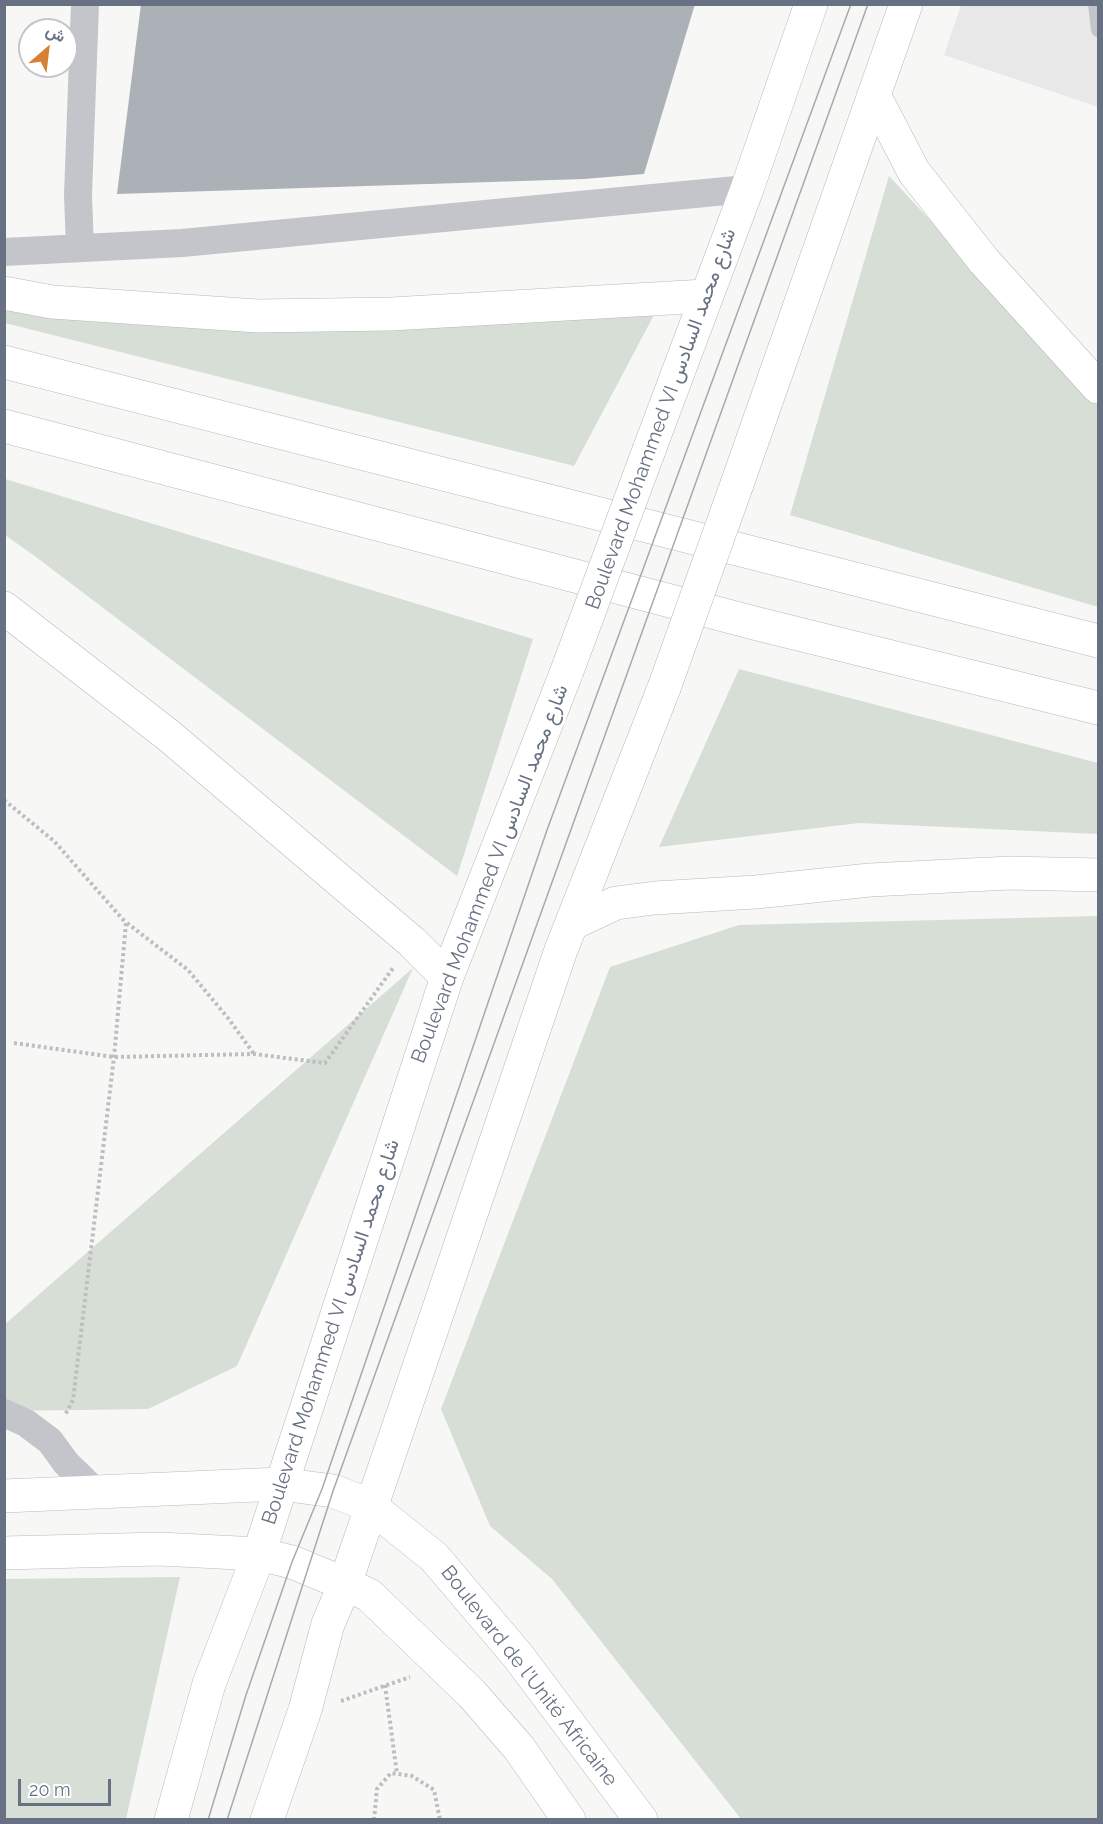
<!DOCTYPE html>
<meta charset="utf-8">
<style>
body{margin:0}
#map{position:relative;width:1103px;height:1824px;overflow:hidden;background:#f7f7f5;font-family:Raleway,Vazirmatn,sans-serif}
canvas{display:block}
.frame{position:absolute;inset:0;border:6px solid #687183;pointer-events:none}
.north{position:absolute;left:18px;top:18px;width:60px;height:60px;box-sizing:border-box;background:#fff;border:2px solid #c3c6cd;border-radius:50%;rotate:28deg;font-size:16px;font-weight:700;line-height:24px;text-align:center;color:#687183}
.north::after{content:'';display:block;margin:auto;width:21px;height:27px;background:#d78035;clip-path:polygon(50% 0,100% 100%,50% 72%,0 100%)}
.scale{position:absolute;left:18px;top:1779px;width:93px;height:27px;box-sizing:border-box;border:3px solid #687183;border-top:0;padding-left:8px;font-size:18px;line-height:21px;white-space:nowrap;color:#687183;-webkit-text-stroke:4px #fff;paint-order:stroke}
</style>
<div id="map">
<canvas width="1103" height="1824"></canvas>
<div class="frame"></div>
<div class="north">ش</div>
<div class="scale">20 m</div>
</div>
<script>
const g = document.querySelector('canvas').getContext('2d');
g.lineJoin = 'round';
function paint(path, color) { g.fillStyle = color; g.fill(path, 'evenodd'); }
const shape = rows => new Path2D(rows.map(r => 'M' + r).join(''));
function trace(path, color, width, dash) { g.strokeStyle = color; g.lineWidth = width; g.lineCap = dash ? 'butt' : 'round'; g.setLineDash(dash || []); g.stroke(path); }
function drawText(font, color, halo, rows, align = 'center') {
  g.font = font + ' Raleway,Vazirmatn,sans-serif'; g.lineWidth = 6; g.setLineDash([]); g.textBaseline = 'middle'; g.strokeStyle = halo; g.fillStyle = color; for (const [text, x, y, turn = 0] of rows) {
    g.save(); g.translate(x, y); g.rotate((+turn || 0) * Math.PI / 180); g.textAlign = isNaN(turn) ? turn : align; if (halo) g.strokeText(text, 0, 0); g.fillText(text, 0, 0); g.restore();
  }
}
const built = shape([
 [961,5,1098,5,1098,107,944,55]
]);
const green = shape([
 [889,176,1098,401,1098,607,790,515],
 [4,299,655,313,574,466,5,323],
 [5,479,533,639,457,876,36,557,5,535],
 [739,669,1098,763,1098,834,859,823,659,847],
 [1098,916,1098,1819,741,1819,552,1579,490,1526,441,1409,610,967,739,925],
 [413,968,237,1366,148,1409,5,1411,4,1325],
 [180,1577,126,1819,5,1819,5,1579]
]);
const building = shape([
 [141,4,695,4,644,174,584,179,117,194]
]);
const path = shape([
 [4,800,54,841,126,923,114,1057,73,1400,65,1415],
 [127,923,188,970,228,1018,254,1054],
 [14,1043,114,1057,254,1054,325,1063,393,968],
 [385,1685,397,1774],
 [341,1701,410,1677],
 [374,1820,377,1789,391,1773,412,1776,434,1790,440,1820]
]);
const service = shape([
 [1095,4,1098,30]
]);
const minor = shape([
 [80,248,78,195,85,4],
 [4,252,182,243,747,189],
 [4,1413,26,1423,50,1441,66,1463,97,1493]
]);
const secondary = shape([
 [4,1496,281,1484,333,1491,369,1505,434,1557,518,1656,641,1820],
 [4,1553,159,1549,259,1554,292,1562,345,1584,369,1595,472,1694,519,1748,569,1820]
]);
const primary = shape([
 [649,450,747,189,811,4],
 [737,484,906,4],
 [171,1820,209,1684,259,1554,447,977,567,671],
 [267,1820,305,1710,328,1624,345,1584,561,950,664,688]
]);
const trunk = shape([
 [874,95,914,172,984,261,1098,387],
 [4,293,52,302,258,316,391,314,705,296],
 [4,362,1098,641],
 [4,426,758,624,1098,708],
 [4,608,168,735,412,942,447,977],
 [573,923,616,903,655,898,756,892,870,880,1010,873,1098,875]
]);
const tram = shape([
 [208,1820,246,1695,292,1562,322,1489,547,830,851,4],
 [227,1820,333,1491,868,4]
]);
const primaryBridge = shape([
 [567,671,649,450],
 [664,688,737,484]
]);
const streetNames = [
 ["Boulevard Mohammed VI شارع محمد السادس",661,419,-70],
 ["Boulevard Mohammed VI شارع محمد السادس",490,874,-69],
 ["Boulevard Mohammed VI شارع محمد السادس",331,1332,-72],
 ["Boulevard de l'Unité Africaine",529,1676,52]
];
paint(built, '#e8e8e8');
paint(green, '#d7ded6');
paint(building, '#acb1b8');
trace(secondary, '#b8bac0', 34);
trace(primary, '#b6b9bd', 34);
trace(trunk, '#b6b8bc', 34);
trace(path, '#bdbec1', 4, [3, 3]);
trace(service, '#c3c5ca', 14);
trace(minor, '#c3c5ca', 28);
trace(secondary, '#fff', 33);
trace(primary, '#fff', 33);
trace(trunk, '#fff', 33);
trace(tram, '#a6a9b0', 1.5);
trace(primaryBridge, '#b6b9bd', 34, []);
trace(primaryBridge, '#fff', 33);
drawText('20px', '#687183', '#fff', streetNames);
</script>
